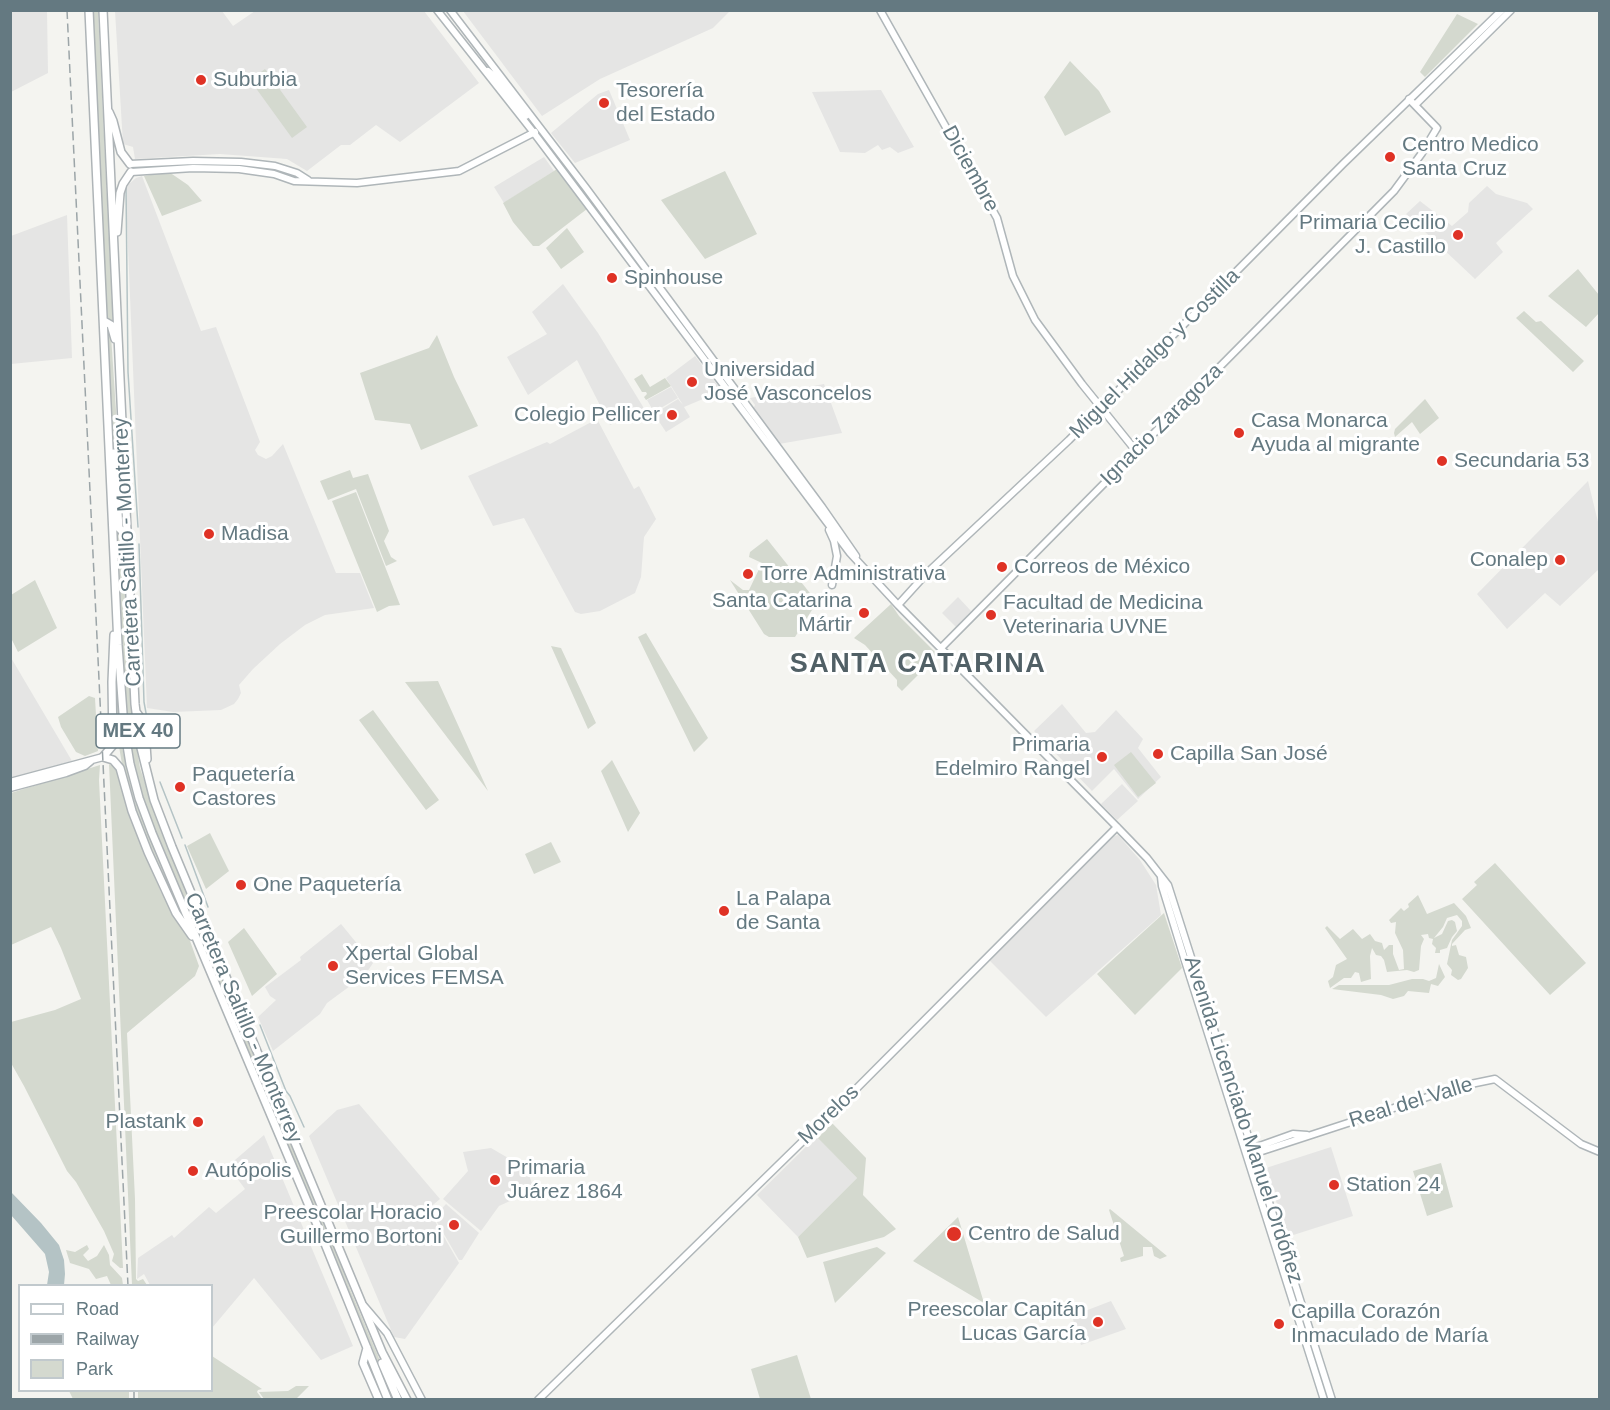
<!DOCTYPE html>
<meta charset="utf-8">
<style>
body{margin:0}
#map{position:relative;width:1610px;height:1410px;overflow:hidden;background:#f4f4f0;font-family:Helvetica,sans-serif}
canvas{display:block}
.frame{position:absolute;inset:0;border:12px solid #647981;pointer-events:none}
.legend{position:absolute;left:18px;top:1284px;width:195px;height:108px;box-sizing:border-box;background:#fff;border:2px solid #c1c9cd;margin:0;padding:8px 10px;list-style:none;font-size:18px;color:#647981}
.legend li{display:flex;align-items:center;gap:12px;height:30px}
.legend b{width:30px;border:2px solid #c1c9cd}
</style>
<div id="map">
<canvas width="1610" height="1410"></canvas>
<div class="frame"></div>
<ul class="legend">
<li><b style="height:8px;background:#fff"></b>Road</li>
<li><b style="height:8px;background:#9ca5a8"></b>Railway</li>
<li><b style="height:16px;background:#d4d9cf"></b>Park</li>
</ul>
</div>
<script>
const g = document.querySelector('canvas').getContext('2d');
g.lineJoin = 'round';
function paint(path, color) { g.fillStyle = color; g.fill(path, 'evenodd'); }
const shape = rows => new Path2D(rows.map(r => 'M' + r).join(''));
function trace(path, color, width, dash) { g.strokeStyle = color; g.lineWidth = width; g.lineCap = dash ? 'butt' : 'round'; g.setLineDash(dash || []); g.stroke(path); }
function drawText(font, color, halo, rows, align = 'center') {
  g.font = font + ' Helvetica,sans-serif'; g.lineWidth = 6; g.setLineDash([]); g.textBaseline = 'middle'; g.strokeStyle = halo; g.fillStyle = color; for (const [text, x, y, turn = 0] of rows) {
    g.save(); g.translate(x, y); g.rotate((+turn || 0) * Math.PI / 180); g.textAlign = isNaN(turn) ? turn : align; if (halo) g.strokeText(text, 0, 0); g.fillText(text, 0, 0); g.restore();
  }
}
const built = shape([
 [11,10,47,11,48,73,11,92],
 [115,11,222,11,233,26,255,11,424,11,479,83,400,142,376,125,350,145,341,145,307,171,287,159,220,154,135,159,133,147,123,144],
 [463,11,730,11,713,28,600,79,542,116],
 [609,90,630,140,575,163,551,133,598,94],
 [881,90,914,147,898,153,890,147,882,150,878,145,865,153,840,152,812,92],
 [544,157,554,171,504,203,494,187],
 [142,176,201,331,216,327,260,442,255,450,258,455,266,459,272,456,283,444,336,573,360,573,374,608,325,615,305,625,280,644,253,669,239,685,241,693,238,699,234,704,221,710,173,712,147,708,126,199,126,189,129,184,136,178],
 [1487,186,1496,194,1527,203,1533,209,1496,243,1503,252,1475,279,1406,214,1420,201,1452,226,1468,212,1469,203],
 [67,215,72,358,11,364,11,236],
 [563,284,598,333,645,410,610,425,577,360,528,395,507,357,547,334,532,312],
 [695,356,722,391,684,407,690,417,666,432,654,414,678,399,683,405,666,378],
 [824,384,842,433,779,444,753,409,755,405,750,398],
 [671,387,678,398,654,412,647,400],
 [597,419,634,489,639,486,656,519,644,537,641,577,635,593,600,611,581,614,575,612,524,518,493,526,468,476,547,442,550,444],
 [1588,481,1599,526,1599,569,1560,606,1545,593,1507,629,1477,594],
 [958,597,971,611,956,627,942,613],
 [10,656,72,761,10,779],
 [1062,704,1086,733,1095,732,1116,710,1143,739,1138,748,1161,777,1138,799,1114,769,1092,791,1034,731],
 [1122,784,1138,801,1117,820,1101,804],
 [1118,835,1140,860,1156,885,1161,915,1046,1017,989,960,1114,836],
 [341,924,373,963,365,975,327,1003,320,1014,273,1051,258,1017,276,1000,270,996,265,987,301,960,300,957],
 [359,1104,440,1199,428,1209,459,1263,405,1339,394,1337,309,1136,337,1110],
 [264,1135,353,1346,321,1360,254,1278,212,1328,212,1286,150,1285,144,1274,137,1279,138,1258,172,1235,174,1238,209,1207,216,1213,245,1189,228,1166],
 [817,1136,857,1178,798,1237,757,1195],
 [1331,1147,1353,1216,1287,1237,1266,1168],
 [491,1148,527,1169,534,1190,499,1206,481,1231,443,1199,468,1171,463,1152],
 [446,1204,479,1233,462,1260,459,1260,434,1217],
 [1111,1301,1126,1329,1081,1345,1072,1316]
]);
const green = shape([
 [92,11,98,11,113,323,107,318],
 [1457,14,1478,24,1425,77,1420,72],
 [1070,61,1099,91,1111,112,1065,136,1044,97],
 [265,69,307,127,292,138,250,80],
 [557,169,587,209,539,246,533,246,513,222,503,203],
 [725,171,757,234,705,259,661,200],
 [169,172,188,185,202,201,162,216,144,176],
 [567,228,584,252,561,269,546,248],
 [1578,269,1599,295,1599,313,1586,327,1548,296],
 [1524,311,1536,322,1541,321,1584,361,1573,372,1516,318],
 [110,331,111,335,124,531,122,529,113,435,107,335],
 [437,335,454,377,478,426,421,450,410,424,375,420,360,373,429,348],
 [642,374,650,387,665,378,671,386,646,400,644,397,647,394,646,392,642,392,634,379],
 [1425,399,1439,418,1420,434,1412,422,1395,437,1394,433,1395,429],
 [350,470,353,478,368,474,389,531,384,541,391,557,397,561,386,566,356,489,328,500,320,481],
 [356,492,400,605,389,606,377,612,332,501],
 [118,533,124,543,130,686,135,738,140,768,150,798,338,1253,350,1289,396,1399,393,1399,325,1233,156,834,140,790,127,734,123,667],
 [767,539,817,602,795,637,769,637,764,634,730,580,743,590,749,590,762,563,749,557,750,552],
 [35,580,57,628,18,652,11,638,11,595],
 [891,604,899,616,938,655,928,666,926,664,916,673,918,675,902,691,897,686,897,680,865,645,854,638],
 [646,633,708,738,694,752,638,637],
 [551,646,561,648,596,723,588,729],
 [116,669,122,747,134,798,182,917,160,875,133,802,122,764,117,735],
 [438,681,488,791,405,682],
 [89,696,95,698,98,751,85,756,76,752,61,727,58,717],
 [373,710,439,800,426,810,359,720],
 [1131,752,1156,783,1138,797,1114,765],
 [612,760,640,813,628,832,601,771],
 [109,764,117,768,139,840,161,892,189,938,199,966,195,976,127,1033,135,1199,136,1279,138,1281,143,1279,147,1285,132,1285],
 [100,765,99,780,123,1268,120,1268,112,1261,114,1254,104,1231,76,1182,67,1171,24,1086,11,1063,11,1022,55,1010,81,999,61,948,51,927,11,945,11,793],
 [210,833,229,871,206,889,187,846],
 [551,842,561,862,534,874,525,854],
 [1495,863,1586,963,1550,995,1462,899,1477,885,1474,882],
 [1418,895,1427,914,1454,903,1466,916,1471,928,1465,930,1452,944,1452,946,1456,945,1459,955,1466,957,1468,968,1461,979,1458,980,1451,975,1452,970,1447,964,1452,940,1462,926,1462,921,1457,915,1447,918,1443,927,1434,938,1442,934,1448,921,1452,920,1455,922,1457,931,1452,937,1447,948,1440,950,1440,953,1435,953,1436,948,1432,944,1433,939,1429,938,1428,934,1421,935,1424,939,1421,946,1419,970,1414,972,1407,970,1387,972,1384,960,1381,956,1376,955,1372,948,1370,956,1371,979,1361,982,1359,973,1355,972,1351,978,1344,978,1330,988,1328,981,1333,977,1336,965,1347,959,1325,928,1327,926,1340,939,1353,929,1362,939,1370,934,1375,941,1382,943,1384,950,1389,945,1393,945,1393,954,1399,970,1404,969,1403,950,1395,933,1396,922,1391,923,1389,920,1401,908,1404,911,1409,907,1408,904],
 [1164,913,1182,968,1135,1015,1097,974],
 [244,928,277,974,252,996,228,942],
 [1439,964,1445,977,1438,986,1431,984,1429,993,1408,991,1404,996,1393,999,1381,995,1332,989,1339,985,1389,985,1412,979,1423,979,1429,981,1436,978],
 [832,1123,866,1158,863,1195,896,1229,884,1237,807,1258,798,1237,857,1178,818,1138],
 [1441,1163,1453,1207,1427,1216,1413,1171],
 [1110,1209,1167,1256,1160,1259,1154,1256,1152,1247,1143,1247,1143,1256,1121,1262,1120,1258,1124,1256,1109,1210],
 [958,1217,984,1303,913,1261],
 [87,1245,89,1249,83,1255,88,1261,97,1256,104,1245,109,1255,110,1265,122,1278,123,1285,111,1285,107,1276,96,1279,89,1269,70,1263,66,1250,75,1252],
 [877,1247,886,1253,835,1303,823,1262],
 [797,1355,811,1399,760,1399,751,1369],
 [212,1356,262,1389,258,1390,257,1392,262,1399,138,1399,138,1391,212,1390],
 [296,1386,309,1386,296,1399,264,1399,259,1392,288,1391],
 [69,1391,129,1391,129,1399,73,1399]
]);
const water = shape([
 [11,1192,41,1223,59,1245,64,1260,65,1274,64,1285,47,1285,49,1272,45,1254,11,1215]
]);
const stream = shape([
 [126,187,128,372,138,527],
 [139,544,144,702,148,724],
 [160,782,182,838],
 [185,845,208,907],
 [260,1025,286,1091,290,1096,304,1127]
]);
const secondary = shape([
 [437,10,534,133,850,553,898,605,1117,827,1147,858,1168,885,1332,1400],
 [450,10,586,188,822,507,856,556],
 [880,10,997,218,1013,276,1035,320,1082,384,1136,451],
 [488,71,495,77,526,116],
 [1415,105,1511,10],
 [130,164,193,161,241,162,275,166,297,173,308,180],
 [131,172,193,168,239,169,274,174,294,181,357,183,459,171,535,132],
 [829,530,834,541,837,556,832,585],
 [898,605,927,573,1069,440,1343,164,1502,10],
 [941,648,1394,191,1422,153,1437,128,1409,99],
 [10,782,103,757],
 [10,788,66,773,85,766,91,761],
 [1161,877,1162,886,1186,964,1324,1400],
 [1251,1149,1293,1134,1307,1135],
 [1250,1155,1461,1086,1495,1079,1581,1144,1600,1152],
 [364,1306,387,1333,422,1400],
 [538,1400,851,1094,1117,827]
]);
const primary = shape([
 [89,10,118,645,124,727,130,764,139,798,152,833,323,1239,388,1400],
 [103,10,135,704,140,744,154,800,172,847,382,1352,407,1400],
 [109,112,113,121,121,152,130,164],
 [117,232,120,193,123,184,131,172],
 [104,321,111,325,115,339],
 [114,453,119,528,127,536],
 [114,635,112,682,113,745,103,757,113,760,120,768,132,811,148,852,176,913,192,936],
 [137,713,150,732,146,745,147,759],
 [367,1348,363,1363,379,1400],
 [382,1363,398,1400]
]);
const rail = shape([
 [67,10,128,1286],
 [134,1390,134,1400]
]);
const markers = [
 [201,80,6,"#df3225"],
 [604,103,6,"#df3225"],
 [1390,157,6,"#df3225"],
 [1458,235,6,"#df3225"],
 [612,278,6,"#df3225"],
 [692,382,6,"#df3225"],
 [672,415,6,"#df3225"],
 [1239,433,6,"#df3225"],
 [1442,461,6,"#df3225"],
 [209,534,6,"#df3225"],
 [1560,560,6,"#df3225"],
 [1002,567,6,"#df3225"],
 [748,574,6,"#df3225"],
 [864,613,6,"#df3225"],
 [991,615,6,"#df3225"],
 [1158,754,6,"#df3225"],
 [1102,757,6,"#df3225"],
 [180,787,6,"#df3225"],
 [241,885,6,"#df3225"],
 [724,911,6,"#df3225"],
 [333,966,6,"#df3225"],
 [198,1122,6,"#df3225"],
 [193,1171,6,"#df3225"],
 [495,1180,6,"#df3225"],
 [1334,1185,6,"#df3225"],
 [454,1225,6,"#df3225"],
 [954,1234,8,"#df3225"],
 [1098,1322,6,"#df3225"],
 [1279,1324,6,"#df3225"]
];
const shields = [
 [138,731,84]
];
const shieldNames = [
 ["MEX 40",138,731]
];
const poiNames = [
 ["Suburbia",213,80],
 ["Tesorería",616,91],
 ["del Estado",616,115],
 ["Centro Medico",1402,145],
 ["Santa Cruz",1402,169],
 ["Primaria Cecilio",1446,223,"right"],
 ["J. Castillo",1446,247,"right"],
 ["Spinhouse",624,278],
 ["Universidad",704,370],
 ["José Vasconcelos",704,394],
 ["Colegio Pellicer",660,415,"right"],
 ["Casa Monarca",1251,421],
 ["Ayuda al migrante",1251,445],
 ["Secundaria 53",1454,461],
 ["Madisa",221,534],
 ["Conalep",1548,560,"right"],
 ["Correos de México",1014,567],
 ["Torre Administrativa",760,574],
 ["Santa Catarina",852,601,"right"],
 ["Mártir",852,625,"right"],
 ["Facultad de Medicina",1003,603],
 ["Veterinaria UVNE",1003,627],
 ["Primaria",1090,745,"right"],
 ["Edelmiro Rangel",1090,769,"right"],
 ["Capilla San José",1170,754],
 ["Paquetería",192,775],
 ["Castores",192,799],
 ["One Paquetería",253,885],
 ["La Palapa",736,899],
 ["de Santa",736,923],
 ["Xpertal Global",345,954],
 ["Services FEMSA",345,978],
 ["Plastank",186,1122,"right"],
 ["Primaria",507,1168],
 ["Juárez 1864",507,1192],
 ["Autópolis",205,1171],
 ["Station 24",1346,1185],
 ["Preescolar Horacio",442,1213,"right"],
 ["Guillermo Bortoni",442,1237,"right"],
 ["Centro de Salud",968,1234],
 ["Preescolar Capitán",1086,1310,"right"],
 ["Lucas García",1086,1334,"right"],
 ["Capilla Corazón",1291,1312],
 ["Inmaculado de María",1291,1336]
];
const streetNames = [
 ["Diciembre",970,169,61],
 ["Miguel Hidalgo y Costilla",1155,354,-45],
 ["Ignacio Zaragoza",1162,425,-45],
 ["Carretera Saltillo - Monterrey",128,552,-93],
 ["Carretera Saltillo - Monterrey",243,1018,67],
 ["Real del Valle",1411,1103,-17],
 ["Morelos",829,1115,-44],
 ["Avenida Licenciado Manuel Ordóñez",1243,1120,72]
];
const districtNames = [
 ["SANTA CATARINA",918,665]
];
paint(built, '#e5e5e4');
paint(green, '#d4d9cf');
paint(water, '#b4c3c5');
trace(stream, '#b4c3c5', 1.5);
trace(secondary, '#afb6b9', 9);
trace(primary, '#aeb4b7', 10);
trace(secondary, '#fff', 6);
trace(primary, '#fff', 7);
trace(rail, '#9ca5a8', 1.5, [9, 4.5]);
for (const [x, y, r, color] of markers) { const dot = new Path2D(); dot.arc(x, y, r, 0, 2 * Math.PI); g.fillStyle = color; g.fill(dot); trace(dot, '#fff', 2); }
for (const [x, y, w] of shields) { const box = new Path2D(); box.roundRect(x - w / 2, y - 17, w, 34, 4.5); g.fillStyle = '#fff'; g.fill(box); trace(box, '#647981', 1.5); }
drawText('bold 20px', '#647981', null, shieldNames);
drawText('21px', '#647981', '#fff', poiNames, 'left');
drawText('21px', '#647981', '#fff', streetNames);
g.letterSpacing = '1.5px';
drawText('bold 27px', '#516066', '#fff', districtNames);
g.letterSpacing = '0px';
</script>
